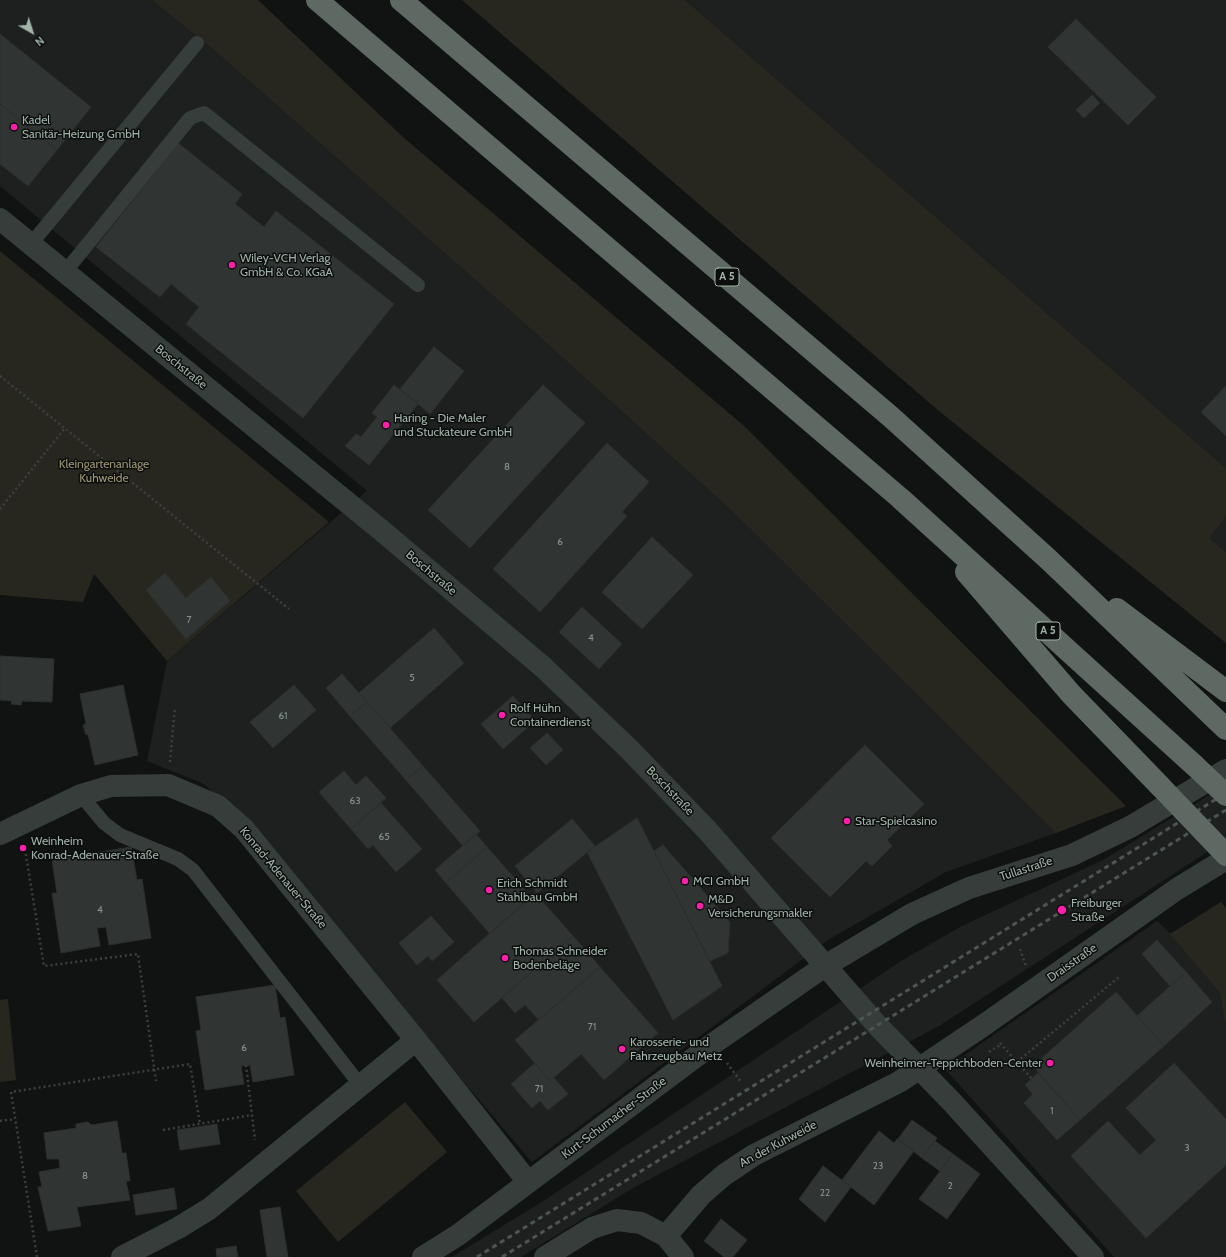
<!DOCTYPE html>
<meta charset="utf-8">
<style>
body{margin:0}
#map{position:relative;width:1226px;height:1257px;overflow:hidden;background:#111312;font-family:Cabin,sans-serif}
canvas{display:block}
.north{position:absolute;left:12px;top:12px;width:40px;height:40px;-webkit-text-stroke:3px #0c0e0d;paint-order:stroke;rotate:141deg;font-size:11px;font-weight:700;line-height:16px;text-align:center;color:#a1b4a9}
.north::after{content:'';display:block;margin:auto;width:14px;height:18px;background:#a1b4a9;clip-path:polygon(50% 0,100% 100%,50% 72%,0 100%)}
</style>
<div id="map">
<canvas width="1226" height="1257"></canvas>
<div class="north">N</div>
</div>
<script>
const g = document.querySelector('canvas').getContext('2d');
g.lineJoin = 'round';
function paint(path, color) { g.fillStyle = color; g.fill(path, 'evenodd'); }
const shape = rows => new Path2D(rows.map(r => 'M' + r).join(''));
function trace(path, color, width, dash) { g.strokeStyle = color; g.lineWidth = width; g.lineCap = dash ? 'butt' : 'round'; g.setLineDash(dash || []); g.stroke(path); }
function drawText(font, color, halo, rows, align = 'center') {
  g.font = font + ' Cabin,sans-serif'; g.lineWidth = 3; g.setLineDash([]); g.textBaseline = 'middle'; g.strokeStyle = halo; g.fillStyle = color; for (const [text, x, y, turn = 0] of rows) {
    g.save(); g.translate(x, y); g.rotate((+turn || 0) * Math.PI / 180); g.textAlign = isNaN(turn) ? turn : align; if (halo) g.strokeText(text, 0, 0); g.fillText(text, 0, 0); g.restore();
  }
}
const built = shape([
 [0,0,152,0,222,57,532,330,733,512,1056,833,946,872,828,940,532,1162,231,809,204,784,147,761,167,661,367,491,0,186],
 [685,0,1226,0,1226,468],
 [1226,517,1226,552,1209,538],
 [1226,785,1226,840,939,1026,633,1188,521,1257,452,1257,545,1200,901,961,962,926,1103,860],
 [1157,921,1171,934,1220,993,1224,1019,1226,1021,1226,1257,1114,1257,945,1069]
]);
const green = shape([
 [152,0,258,0,403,137,743,425,1126,806,1056,833,733,512,532,330,222,57],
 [462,0,685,0,1226,468,1226,517,1209,538,1226,552,1226,643,939,411],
 [0,251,329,522,167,661,94,574,83,602,0,595],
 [1221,902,1226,908,1226,1021,1224,1019,1220,993,1170,934],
 [8,999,16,1080,0,1082,0,1000],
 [405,1102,447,1152,338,1242,296,1191]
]);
const building = shape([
 [1076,19,1156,97,1128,125,1048,47,1076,19],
 [0,34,91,107,57,150,0,104,0,34],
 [1092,95,1100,103,1084,118,1076,110,1092,95],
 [0,104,57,150,28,186,0,164,0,104],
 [178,143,242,194,235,204,264,227,276,211,394,304,303,418,186,324,199,307,171,284,160,297,96,247,178,143],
 [434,347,464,371,430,414,400,389,434,347],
 [394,385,418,404,369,465,345,446,356,434,361,437,377,417,372,413,394,385],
 [543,385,585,423,470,548,428,510,543,385],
 [1226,386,1226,436,1201,412,1226,386],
 [607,443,649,482,622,512,627,516,540,612,493,569,607,443],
 [652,537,693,575,642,629,602,592,652,537],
 [165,573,186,598,211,577,230,601,186,639,146,590,165,573],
 [582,607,622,644,599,669,559,632,582,607],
 [434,628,464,663,390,728,359,693,434,628],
 [0,656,54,659,52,702,22,701,21,705,11,704,12,701,0,700,0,656],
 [342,674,367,702,350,716,326,688,342,674],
 [123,685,138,755,95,765,88,734,86,735,83,725,86,724,80,694,123,685],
 [294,685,316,710,273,748,250,722,294,685],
 [513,696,535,721,503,749,481,724,513,696],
 [367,702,423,766,406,780,350,716,367,702],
 [547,733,563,750,546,765,530,748,547,733],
 [865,745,924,804,887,840,892,846,872,866,866,861,830,897,771,838,865,745],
 [423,766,480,831,463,846,406,780,423,766],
 [344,771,356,785,366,776,386,798,351,829,319,792,344,771],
 [381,803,422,849,396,872,373,845,368,849,351,829,381,803],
 [637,818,722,986,673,1020,587,852,637,818],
 [572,819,595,846,537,893,515,866,572,819],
 [476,834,487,847,446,883,435,870,476,834],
 [663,845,730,922,728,953,710,961,654,851,663,845],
 [131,847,137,880,142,879,151,938,109,945,106,927,97,928,100,946,61,953,52,893,57,893,52,860,131,847],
 [487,847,531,897,490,934,446,883,487,847],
 [535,893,573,936,474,1022,437,980,535,893],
 [431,916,454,942,432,961,428,956,417,965,399,943,431,916],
 [573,936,600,967,539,1020,525,1005,515,1013,502,998,573,936],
 [1157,940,1186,972,1170,986,1142,954,1157,940],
 [600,967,658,1033,604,1080,581,1054,550,1081,515,1040,600,967],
 [1186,972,1212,1002,1164,1046,1137,1016,1186,972],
 [275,985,280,1018,285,1017,294,1075,253,1082,250,1065,241,1066,244,1084,205,1090,196,1031,201,1030,196,997,275,985],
 [1116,992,1164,1046,1080,1120,1033,1066,1116,992],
 [535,1063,550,1081,554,1078,568,1094,548,1110,540,1101,532,1108,511,1084,535,1063],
 [1174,1063,1226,1119,1226,1165,1146,1238,1071,1156,1108,1121,1140,1155,1156,1140,1126,1108,1174,1063],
 [1038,1073,1080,1120,1057,1140,1024,1103,1033,1094,1025,1085,1038,1073],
 [912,1120,937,1138,922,1158,898,1139,912,1120],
 [117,1121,122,1153,126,1153,130,1181,126,1181,130,1200,77,1207,81,1226,48,1231,38,1187,42,1187,39,1172,60,1168,59,1159,47,1159,44,1133,76,1128,76,1124,88,1122,91,1125,117,1121],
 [217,1124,220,1144,180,1150,177,1130,217,1124],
 [879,1131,894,1143,897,1139,914,1151,874,1205,842,1180,879,1131],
 [935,1141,953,1154,940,1171,922,1158,935,1141],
 [953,1154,980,1174,947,1219,919,1199,953,1154],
 [823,1166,851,1187,825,1222,799,1199,823,1166],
 [174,1188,177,1209,136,1215,133,1195,174,1188],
 [280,1207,288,1257,267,1257,260,1210,280,1207],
 [721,1219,747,1240,733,1257,724,1257,704,1241,721,1219],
 [236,1246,238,1257,217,1257,216,1249,236,1246]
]);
const path = shape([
 [0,376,289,609],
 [0,509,65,428],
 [170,762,175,707],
 [25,849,44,966,138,954,156,1081],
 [1020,949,1026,966],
 [1000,1043,1032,1079],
 [989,1052,1000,1045],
 [1017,1062,1119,977],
 [727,1063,741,1082],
 [246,1065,255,1140],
 [0,1121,15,1119],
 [163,1130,252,1115],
 [37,1257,11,1092,190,1064,200,1124]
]);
const lane = shape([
 [31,244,197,43],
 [65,272,190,118,204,113,418,285],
 [81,795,104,823,120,835,178,859,193,870,361,1086]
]);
const street = shape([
 [0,219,381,530,543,667,629,749,708,831,877,1025,951,1101,1093,1257],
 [0,834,81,795,111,786,168,785,218,806,244,829,416,1040,528,1182],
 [666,1236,701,1195,724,1175,754,1155,899,1082,984,1025,1177,889,1226,859],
 [122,1257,178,1228,209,1209,416,1040],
 [423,1257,458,1235,714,1043,825,966,912,914,969,888,1072,855,1130,827,1226,770],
 [545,1257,592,1228,617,1220,641,1223,666,1236,683,1257]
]);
const highway = shape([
 [317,0,900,498,1194,765],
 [401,0,891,417,1048,559,1226,729],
 [966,572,1071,694,1160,786],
 [1117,609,1226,691]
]);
const rail = shape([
 [477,1257,1226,793],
 [502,1257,1226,810]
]);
const highwayBridge = shape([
 [1194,765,1226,795],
 [1160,786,1226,855]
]);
const markers = [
 [14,127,4,"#fe1eac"],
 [232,265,4,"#fe1eac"],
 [386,425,4,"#fe1eac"],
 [502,715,4,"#fe1eac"],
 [847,821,4,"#fe1eac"],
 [23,848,4,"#fe1eac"],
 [685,881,4,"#fe1eac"],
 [489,890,4,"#fe1eac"],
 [700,906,4,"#fe1eac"],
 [1062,910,5,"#fe1eac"],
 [505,958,4,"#fe1eac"],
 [622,1049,4,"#fe1eac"],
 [1050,1063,4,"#fe1eac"]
];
const numberNames = [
 ["8",507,467],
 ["6",560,542],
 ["7",189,620],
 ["4",591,638],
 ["5",412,678],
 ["61",283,716],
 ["63",355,801],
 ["65",384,837],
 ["4",100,910],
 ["71",592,1027],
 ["6",244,1048],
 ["71",539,1089],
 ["1",1052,1111],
 ["3",1187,1148],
 ["23",878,1166],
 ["8",85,1176],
 ["2",950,1186],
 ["22",825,1193]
];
const shields = [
 [727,277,24],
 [1048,631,24]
];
const shieldNames = [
 ["A 5",727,277],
 ["A 5",1048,631]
];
const poiNames = [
 ["Kadel",22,120],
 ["Sanitär-Heizung GmbH",22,134],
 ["Wiley-VCH Verlag",240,258],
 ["GmbH & Co. KGaA",240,272],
 ["Haring - Die Maler",394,418],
 ["und Stuckateure GmbH",394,432],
 ["Rolf Hühn",510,708],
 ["Containerdienst",510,722],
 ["Star-Spielcasino",855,821],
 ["Weinheim",31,841],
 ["Konrad-Adenauer-Straße",31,855],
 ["MCI GmbH",693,881],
 ["Erich Schmidt",497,883],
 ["Stahlbau GmbH",497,897],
 ["M&D",708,899],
 ["Versicherungsmakler",708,913],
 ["Freiburger",1071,903],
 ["Straße",1071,917],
 ["Thomas Schneider",513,951],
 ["Bodenbeläge",513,965],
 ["Karosserie- und",630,1042],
 ["Fahrzeugbau Metz",630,1056],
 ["Weinheimer-Teppichboden-Center",1042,1063,"right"]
];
const streetNames = [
 ["Boschstraße",181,367,39],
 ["Boschstraße",431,573,40],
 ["Boschstraße",670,791,46],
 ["Tullastraße",1026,869,-18],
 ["Konrad-Adenauer-Straße",283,878,50],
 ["Draisstraße",1072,963,-35],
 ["Kurt-Schumacher-Straße",614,1118,-37],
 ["An der Kuhweide",778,1144,-28]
];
const parkNames = [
 ["Kleingartenanlage",104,464],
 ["Kuhweide",104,478]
];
paint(built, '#1d201f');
paint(green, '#28271f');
paint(building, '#303533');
trace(building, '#2b2f2e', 1);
trace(path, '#3a413d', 2.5, [2, 3]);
trace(lane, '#363d3a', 14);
trace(street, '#363d3a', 22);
trace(highway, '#5e6963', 22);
trace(rail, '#4c5551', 3, [5, 4]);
trace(highwayBridge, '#5e6963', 22);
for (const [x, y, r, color] of markers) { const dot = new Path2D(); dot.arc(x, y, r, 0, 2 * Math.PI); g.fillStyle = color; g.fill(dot); trace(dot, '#0c0e0d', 1.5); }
drawText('10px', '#85948c', null, numberNames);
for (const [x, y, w] of shields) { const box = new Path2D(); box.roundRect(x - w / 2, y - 9, w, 18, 3); g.fillStyle = '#0c0e0d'; g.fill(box); trace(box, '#a1b4a9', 1); }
drawText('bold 11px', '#a1b4a9', null, shieldNames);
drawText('12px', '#a1b4a9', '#0c0e0d', poiNames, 'left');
drawText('12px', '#a1b4a9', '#0c0e0d', streetNames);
drawText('12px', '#a19777', '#0c0e0d', parkNames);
</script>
